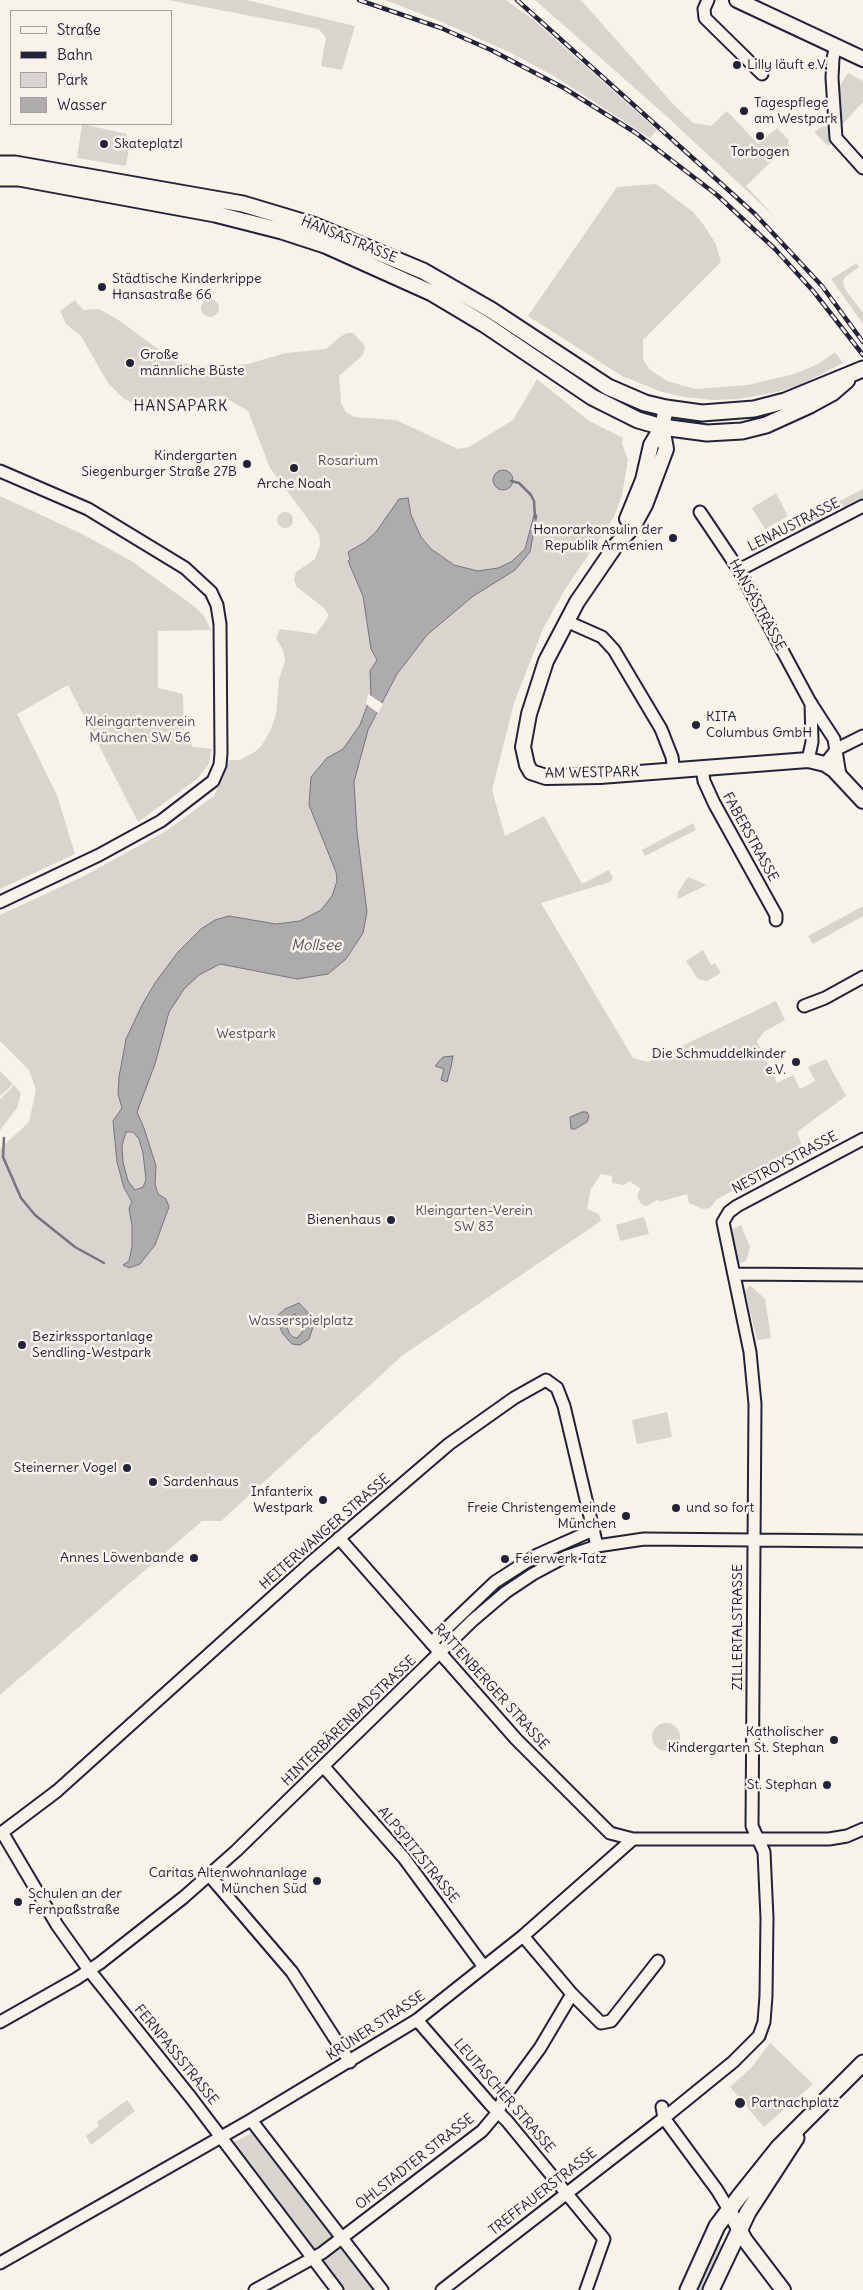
<!DOCTYPE html>
<meta charset="utf-8">
<style>
body{margin:0}
#map{position:relative;width:863px;height:2290px;overflow:hidden;background:#f7f3e8;font-family:Delius,sans-serif}
canvas{display:block}
.legend{position:absolute;left:10px;top:10px;width:162px;height:115px;box-sizing:border-box;background:#f7f3e8;border:1px solid #a29fa3;margin:0;padding:6px 9px;list-style:none;font-size:15px;color:#22223b}
.legend li{display:flex;align-items:center;gap:10px;height:25px}
.legend b{width:25px;border:1px solid #a29fa3}
</style>
<div id="map">
<canvas width="863" height="2290"></canvas>
<ul class="legend">
<li><b style="height:6px;background:#f7f3e8"></b>Straße</li>
<li><b style="height:6px;background:#22223b"></b>Bahn</li>
<li><b style="height:14px;background:#d8d5cf"></b>Park</li>
<li><b style="height:14px;background:#aeabad"></b>Wasser</li>
</ul>
</div>
<script>
const g = document.querySelector('canvas').getContext('2d');
g.lineJoin = 'round';
function paint(path, color) { g.fillStyle = color; g.fill(path, 'evenodd'); }
const shape = rows => new Path2D(rows.map(r => 'M' + r).join(''));
function trace(path, color, width, dash) { g.strokeStyle = color; g.lineWidth = width; g.lineCap = dash ? 'butt' : 'round'; g.setLineDash(dash || []); g.stroke(path); }
function drawText(font, color, halo, rows, align = 'center') {
  g.font = font + ' Delius,sans-serif'; g.lineWidth = 5; g.setLineDash([]); g.textBaseline = 'middle'; g.strokeStyle = halo; g.fillStyle = color; for (const [text, x, y, turn = 0] of rows) {
    g.save(); g.translate(x, y); g.rotate((+turn || 0) * Math.PI / 180); g.textAlign = isNaN(turn) ? turn : align; if (halo) g.strokeText(text, 0, 0); g.fillText(text, 0, 0); g.restore();
  }
}
const green = shape([
 [168,0,246,0,355,26,342,70,321,66,326,38,319,29],
 [385,0,506,0,536,22,657,130,650,138,554,76,511,53,442,22],
 [535,0,581,0,673,104,693,123,711,126,727,111,758,144,777,128,789,140,787,146,746,186,775,217,663,113],
 [848,73,863,81,863,102,842,125,839,87],
 [82,124,127,134,126,139,121,138,121,140,130,142,126,166,77,158],
 [829,126,831,144,828,146,814,132,821,127],
 [656,184,693,212,703,224,716,244,721,262,643,340,643,359,649,369,667,381,696,389,748,385,794,374,818,364,835,352,843,363,802,384,777,392,739,399,712,400,683,397,659,391,622,376,528,316,617,187],
 [857,263,859,267,845,277,843,282,845,289,863,313,863,324,831,279],
 '201 308a9 9 0 1 1 18 0a9 9 0 1 1-18 0Z',
 [75,300,83,310,99,309,117,319,176,362,208,367,248,364,286,353,326,349,340,337,347,333,353,333,365,346,363,355,339,376,341,403,346,412,354,417,396,420,458,449,469,447,513,420,537,379,589,421,623,438,622,444,628,460,622,495,614,517,564,591,543,629,514,703,492,790,505,836,544,816,582,884,609,870,613,878,610,882,541,903,633,1058,648,1062,776,1001,785,1020,764,1032,757,1041,777,1083,793,1075,800,1089,815,1081,808,1067,826,1059,846,1096,797,1132,804,1151,716,1200,710,1208,703,1209,689,1203,687,1194,659,1202,659,1199,647,1206,642,1205,637,1197,640,1188,629,1181,624,1185,612,1183,612,1176,601,1174,591,1189,587,1209,599,1214,601,1221,403,1355,221,1521,202,1521,0,1695,0,1149,29,1122,36,1090,29,1070,0,1041,0,915,80,878,166,831,214,796,229,760,240,760,256,751,262,745,270,731,276,715,279,680,285,661,283,650,276,638,280,629,316,634,327,619,328,614,324,608,297,587,294,580,296,572,315,559,320,545,319,534,270,468,248,411,223,396,205,397,155,405,136,405,123,398,108,383,81,336,66,324,60,311],
 [863,489,863,499,838,512,834,504],
 [776,493,788,516,765,529,752,508],
 [0,496,80,533,133,562,195,607,204,616,211,630,158,631,158,688,183,694,184,735,193,747,212,749,208,765,197,779,138,822,68,685,17,714,57,795,75,854,0,889],
 [823,510,828,518,803,531,799,523],
 '277 520a8 8 0 1 1 16 0a8 8 0 1 1-16 0Z',
 [693,823,696,830,645,856,642,850],
 [688,877,707,885,678,899,678,892],
 [863,906,863,916,813,944,808,936],
 [703,950,711,965,715,963,721,973,707,981,698,979,686,961],
 [0,1071,13,1084,0,1096],
 [14,1085,21,1093,17,1108,0,1130,0,1099],
 [644,1217,649,1234,620,1241,616,1225],
 [741,1225,750,1247,746,1261,739,1263,729,1231],
 [750,1285,765,1299,771,1338,757,1340,745,1291],
 [667,1412,672,1437,637,1444,632,1420],
 '652 1737a14 14 0 1 1 28 0a14 14 0 1 1-28 0Z',
 [770,2043,813,2084,764,2127,730,2087,751,2068],
 [127,2100,135,2111,91,2145,86,2136,99,2126,97,2122],
 [255,2131,335,2235,314,2252,231,2144],
 [716,2237,722,2248,704,2290,693,2290],
 [343,2247,376,2290,342,2290,321,2263]
]);
const water = shape([
 '493 480a10 10 0 1 1 20 0a10 10 0 1 1-20 0Z',
 [408,498,411,515,421,537,431,549,454,565,478,571,498,568,511,562,525,549,534,515,537,515,530,552,515,570,472,597,427,635,397,674,368,730,354,782,357,832,367,912,363,933,346,959,328,974,297,979,220,964,199,975,184,989,169,1012,155,1064,137,1112,144,1128,156,1166,155,1184,158,1194,166,1199,169,1207,155,1245,140,1264,129,1268,123,1265,129,1261,132,1246,132,1226,129,1208,132,1202,124,1188,117,1162,113,1121,122,1108,118,1094,119,1077,126,1039,142,1005,155,983,178,952,201,929,215,920,229,916,276,924,300,921,321,910,332,896,337,881,336,872,309,805,311,777,327,758,343,749,360,725,371,695,370,671,377,660,371,649,363,596,348,561,350,559,348,552,365,542,376,532,399,499,408,498],
 [126,1132,133,1132,139,1139,143,1153,146,1180,143,1187,135,1190,128,1181,123,1162,122,1146,126,1132],
 [453,1056,451,1067,447,1082,441,1080,444,1069,435,1066,443,1057,453,1056],
 [582,1112,587,1112,589,1116,587,1122,575,1129,571,1129,570,1117,582,1112],
 [299,1303,312,1317,313,1327,309,1339,300,1345,292,1344,283,1334,275,1318,285,1309,299,1303],
 [295,1314,303,1325,303,1331,297,1338,293,1337,289,1333,286,1323,289,1317,295,1314]
]);
const pier = shape([
 [368,694,383,704,378,713,366,704]
]);
const stream = shape([
 [511,481,519,483,531,495,534,501,535,518],
 [4,1138,3,1157,21,1198,35,1215,75,1247,104,1263]
]);
const minor = shape([
 [708,0,704,9,705,18,762,74],
 [836,46,833,58,832,78,836,138,863,168],
 [0,471,88,509,185,568,211,592,217,605,220,624,221,753,220,765,213,781,161,821,99,855,0,902],
 [700,512,739,570,810,702,834,739,840,775],
 [739,570,863,506],
 [566,621,602,637,614,650,661,729,672,757,674,771],
 [808,760,812,742,811,703],
 [825,764,837,749,863,736],
 [702,768,704,781,714,803,776,915,776,920],
 [804,1006,825,998,863,977],
 [734,1274,863,1275],
 [339,1538,516,1739,610,1833,633,1839],
 [431,1643,495,1582,537,1555,593,1530],
 [324,1767,404,1858,484,1967],
 [2,1832,57,1925,89,1970,192,2099,337,2290],
 [0,1834,57,1791,308,1565,449,1444,514,1398,546,1380,557,1388,564,1406,597,1546],
 [209,1875,292,1972,350,2062],
 [523,1936,572,1994,601,2023,611,2021,658,1961],
 [417,2020,490,2104,507,2121,604,2239,586,2290],
 [0,2022,76,1979,100,1963,184,1897,236,1851,473,1620,506,1592,533,1574,565,1557,597,1546,644,1539,863,1541],
 [662,2107,664,2118,717,2190,729,2210],
 [251,2120,382,2290],
 [0,2263,251,2120,417,2020,523,1936,633,1839,829,1839,847,1836,863,1829],
 [255,2290,322,2253,482,2131,498,2112,504,2097,540,2048,572,1994],
 [442,2290,664,2118,733,2062,759,2036,764,2022,766,1996,767,1918,764,1852,752,1826,755,1404,750,1352,723,1222,729,1212,737,1206,863,1139]
]);
const tertiary = shape([
 [737,0,863,59],
 [666,408,662,427,666,449,645,505,633,527,616,545,577,602,546,661,529,714,523,747,527,765,531,772,546,777,600,776,808,760,825,764,834,770,863,801],
 [627,519,643,480,651,445,662,427],
 [729,2210,745,2240,783,2290]
]);
const secondary = shape([
 [0,164,15,164,243,204,313,225,423,271,491,310,608,387,645,403,666,408,702,413,754,409,785,401,863,369],
 [0,178,19,178,215,214,282,231,325,245,432,293,484,324,592,397,638,420,662,427,707,433,742,431,766,425,810,405,832,393,847,380],
 [688,2290,717,2226,739,2197,779,2147,863,2063],
 [711,2290,748,2212,796,2138]
]);
const rail = shape([
 [359,0,441,28,491,50,564,88,636,133,717,195,775,249,814,292,863,355],
 [517,0,755,214,822,286,863,342]
]);
const markers = [
 [737,65,5,"#22223b"],
 [744,111,5,"#22223b"],
 [760,136,5,"#22223b"],
 [104,144,5,"#22223b"],
 [102,287,5,"#22223b"],
 [130,363,5,"#22223b"],
 [247,464,5,"#22223b"],
 [294,468,5,"#22223b"],
 [673,538,5,"#22223b"],
 [696,725,5,"#22223b"],
 [796,1062,5,"#22223b"],
 [391,1220,5,"#22223b"],
 [22,1345,5,"#22223b"],
 [127,1468,5,"#22223b"],
 [153,1482,5,"#22223b"],
 [323,1500,5,"#22223b"],
 [676,1508,5,"#22223b"],
 [626,1516,5,"#22223b"],
 [194,1558,5,"#22223b"],
 [505,1559,5,"#22223b"],
 [834,1740,5,"#22223b"],
 [827,1785,5,"#22223b"],
 [317,1881,5,"#22223b"],
 [18,1902,5,"#22223b"],
 [740,2103,6,"#22223b"]
];
const poiNames = [
 ["Lilly läuft e.V.",747,65],
 ["Tagespflege",754,103],
 ["am Westpark",754,119],
 ["Skateplatzl",114,144],
 ["Torbogen",760,152,"center"],
 ["Städtische Kinderkrippe",112,279],
 ["Hansastraße 66",112,295],
 ["Große",140,355],
 ["männliche Büste",140,371],
 ["Kindergarten",237,456,"right"],
 ["Siegenburger Straße 27B",237,472,"right"],
 ["Arche Noah",294,484,"center"],
 ["Honorarkonsulin der",663,530,"right"],
 ["Republik Armenien",663,546,"right"],
 ["KITA",706,717],
 ["Columbus GmbH",706,733],
 ["Die Schmuddelkinder",786,1054,"right"],
 ["e.V.",786,1070,"right"],
 ["Bienenhaus",381,1220,"right"],
 ["Bezirkssportanlage",32,1337],
 ["Sendling-Westpark",32,1353],
 ["Steinerner Vogel",117,1468,"right"],
 ["Sardenhaus",163,1482],
 ["Infanterix",313,1492,"right"],
 ["Westpark",313,1508,"right"],
 ["Freie Christengemeinde",616,1508,"right"],
 ["München",616,1524,"right"],
 ["und so fort",686,1508],
 ["Annes Löwenbande",184,1558,"right"],
 ["Feierwerk Tatz",515,1559],
 ["Katholischer",824,1732,"right"],
 ["Kindergarten St. Stephan",824,1748,"right"],
 ["St. Stephan",817,1785,"right"],
 ["Caritas Altenwohnanlage",307,1873,"right"],
 ["München Süd",307,1889,"right"],
 ["Schulen an der",28,1894],
 ["Fernpaßstraße",28,1910],
 ["Partnachplatz",751,2103]
];
const streetNames = [
 ["HANSASTRASSE",349,240,22],
 ["LENAUSTRASSE",794,525,-27],
 ["HANSASTRASSE",757,605,61],
 ["AM WESTPARK",592,773,-1],
 ["FABERSTRASSE",750,837,61],
 ["NESTROYSTRASSE",785,1163,-28],
 ["HEITERWANGER STRASSE",325,1532,-41],
 ["ZILLERTALSTRASSE",738,1627,-90],
 ["RATTENBERGER STRASSE",491,1687,48],
 ["HINTERBÄRENBADSTRASSE",349,1721,-44],
 ["ALPSPITZSTRASSE",418,1855,51],
 ["KRÜNER STRASSE",376,2026,-33],
 ["FERNPASSSTRASSE",176,2055,51],
 ["LEUTASCHER STRASSE",504,2096,49],
 ["OHLSTADTER STRASSE",415,2162,-38],
 ["TREFFAUERSTRASSE",543,2192,-38]
];
const parkNames = [
 ["Rosarium",348,461],
 ["Kleingartenverein",140,722],
 ["München SW 56",140,738],
 ["Westpark",246,1034],
 ["Kleingarten-Verein",474,1211],
 ["SW 83",474,1227],
 ["Wasserspielplatz",301,1321]
];
const neighbourhoodNames = [
 ["HANSAPARK",181,407]
];
const waterNames = [
 ["Mollsee",316,946]
];
paint(green, '#d8d5cf');
paint(water, '#aeabad');
trace(water, '#76747f', 1);
paint(pier, '#f7f3e8');
trace(stream, '#76747f', 2.5);
trace(minor, '#22223b', 15);
trace(tertiary, '#22223b', 18);
trace(secondary, '#22223b', 19);
trace(minor, '#f7f3e8', 11);
trace(tertiary, '#f7f3e8', 14);
trace(secondary, '#f7f3e8', 15);
trace(rail, '#22223b', 4.5);
trace(rail, '#f7f3e8', 2.5, [8]);
for (const [x, y, r, color] of markers) { const dot = new Path2D(); dot.arc(x, y, r, 0, 2 * Math.PI); g.fillStyle = color; g.fill(dot); trace(dot, '#f7f3e8', 2); }
drawText('14px', '#22223b', '#f7f3e8', poiNames, 'left');
drawText('14px', '#22223b', '#f7f3e8', streetNames);
drawText('14px', '#504f60', '#f7f3e8', parkNames);
g.letterSpacing = '1px';
drawText('15px', '#22223b', '#f7f3e8', neighbourhoodNames);
g.letterSpacing = '0px';
drawText('italic 15px', '#535263', '#f7f3e8', waterNames);
</script>
